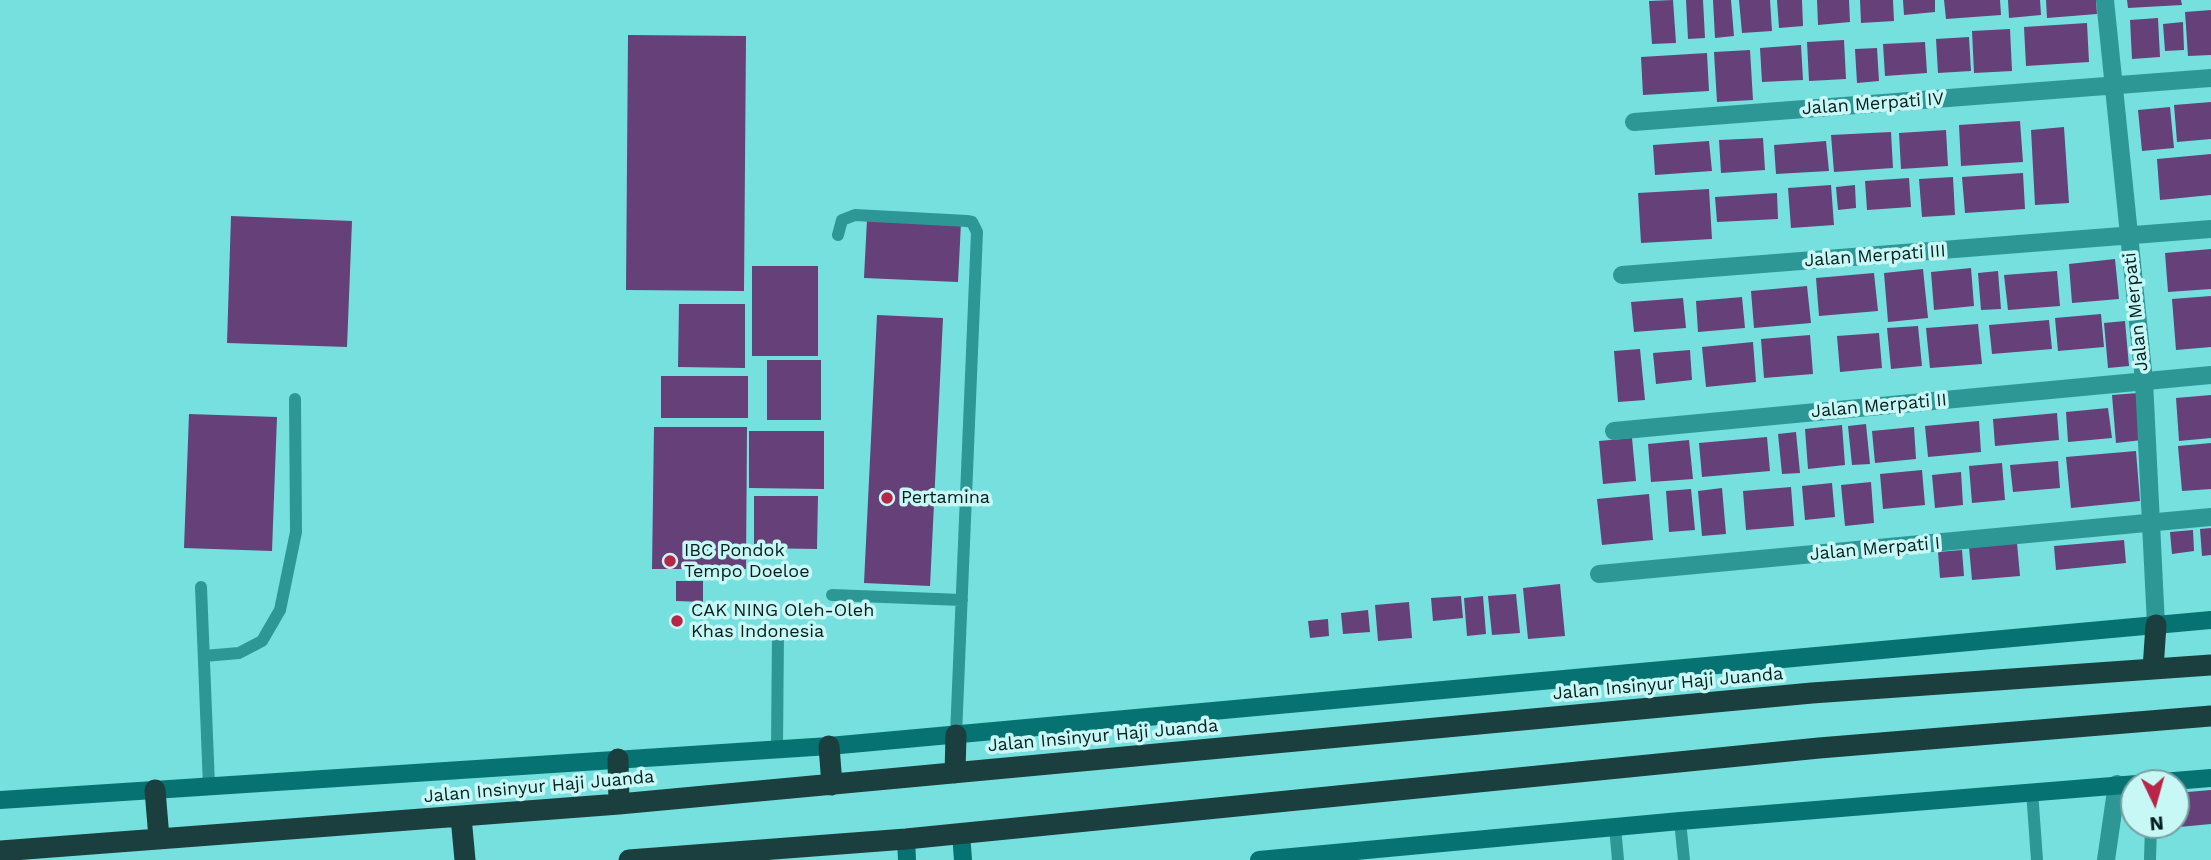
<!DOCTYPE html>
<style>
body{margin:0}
#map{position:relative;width:2211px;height:860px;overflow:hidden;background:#76e0df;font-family:"Work Sans",sans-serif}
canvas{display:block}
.north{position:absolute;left:2120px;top:769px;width:70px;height:70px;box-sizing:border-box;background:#c7f8f6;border:2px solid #77a1a0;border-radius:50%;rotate:175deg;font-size:19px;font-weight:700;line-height:28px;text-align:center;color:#001e1e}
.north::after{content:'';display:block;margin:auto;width:24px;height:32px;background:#b72646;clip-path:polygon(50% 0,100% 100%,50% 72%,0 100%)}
</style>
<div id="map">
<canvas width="2211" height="860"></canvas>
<div class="north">N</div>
</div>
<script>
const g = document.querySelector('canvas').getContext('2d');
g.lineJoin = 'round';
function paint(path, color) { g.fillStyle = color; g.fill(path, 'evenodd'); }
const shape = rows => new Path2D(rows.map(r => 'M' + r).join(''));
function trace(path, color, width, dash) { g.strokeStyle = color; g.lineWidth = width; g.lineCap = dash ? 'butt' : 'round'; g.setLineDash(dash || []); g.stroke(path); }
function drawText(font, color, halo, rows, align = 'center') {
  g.font = font + ' "Work Sans",sans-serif'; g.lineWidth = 7; g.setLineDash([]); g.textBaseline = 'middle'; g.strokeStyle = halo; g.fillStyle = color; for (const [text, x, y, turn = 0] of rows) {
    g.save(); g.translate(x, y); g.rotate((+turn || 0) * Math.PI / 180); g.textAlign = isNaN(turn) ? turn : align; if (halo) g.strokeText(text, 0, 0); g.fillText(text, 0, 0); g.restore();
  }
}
const building = shape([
 [1673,0,1676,43,1652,44,1649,1],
 [1686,0,1703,0,1705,38,1688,39],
 [1713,0,1731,0,1734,36,1715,38],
 [1739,0,1770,0,1772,31,1742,33],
 [1777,0,1802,0,1803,26,1779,28],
 [1817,0,1849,0,1850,22,1818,25],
 [1860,0,1893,0,1894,21,1861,23],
 [1903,0,1935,0,1935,12,1904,15],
 [1944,0,2000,0,2001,15,1946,19],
 [2008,0,2040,0,2041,15,2009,18],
 [2046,0,2096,0,2097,14,2047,18],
 [2127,0,2181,0,2182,5,2128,8],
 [2211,10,2211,55,2188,56,2185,12],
 [2158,18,2160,57,2132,59,2130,20],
 [2183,22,2184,50,2165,51,2163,24],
 [2087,23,2089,62,2026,66,2024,27],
 [2010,29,2012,71,1974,73,1972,31],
 [628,35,746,36,744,291,626,290],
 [1969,37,1971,71,1938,73,1936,39],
 [1844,40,1846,79,1809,81,1807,42],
 [1925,42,1927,73,1885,76,1883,44],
 [1801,45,1803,80,1762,82,1760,48],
 [1877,48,1879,81,1857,83,1855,49],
 [1750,50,1753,100,1717,102,1714,52],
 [1707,53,1709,91,1643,95,1641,57],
 [2211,102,2211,139,2177,142,2174,105],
 [2170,107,2174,148,2142,151,2138,110],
 [2020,121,2023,162,1961,166,1959,125],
 [2064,127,2069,203,2035,205,2031,130],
 [1946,130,1948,166,1901,169,1899,133],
 [1891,132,1893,168,1834,172,1831,135],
 [1763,138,1765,170,1721,173,1719,140],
 [1709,141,1712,171,1655,175,1653,145],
 [1826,141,1829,171,1776,174,1774,145],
 [2211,154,2211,195,2160,200,2157,159],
 [2023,173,2025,209,1965,213,1962,177],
 [1953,177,1955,215,1922,217,1919,179],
 [1909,178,1911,207,1867,210,1865,181],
 [1831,185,1834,225,1791,228,1788,188],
 [1855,185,1856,208,1838,210,1836,187],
 [1709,189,1712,239,1641,243,1638,193],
 [1777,193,1778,219,1717,222,1715,197],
 [231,216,352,221,347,347,227,343],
 [867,219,961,223,958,282,864,278],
 [2211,249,2211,289,2168,292,2165,253],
 [2115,259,2119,299,2072,303,2069,264],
 [752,266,818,266,818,356,752,356],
 [1971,268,1974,306,1934,310,1931,272],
 [1923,269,1928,318,1888,322,1884,273],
 [1998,271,2001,309,1981,310,1978,273],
 [2057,271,2060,306,2008,310,2004,275],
 [1874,273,1878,311,1819,316,1816,278],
 [1807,286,1811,323,1754,328,1751,291],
 [2211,296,2211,347,2176,350,2172,299],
 [1742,297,1745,328,1698,332,1696,301],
 [1683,298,1686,328,1634,332,1631,302],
 [679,304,745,304,745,368,678,367],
 [2101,314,2104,347,2058,351,2055,318],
 [877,315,943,318,930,586,864,583],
 [2049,320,2052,349,1992,354,1989,325],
 [2125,321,2129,366,2108,368,2104,323],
 [1978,324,1982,364,1930,368,1926,328],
 [1918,326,1922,366,1891,369,1887,328],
 [1879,333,1882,368,1840,372,1837,336],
 [1810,335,1813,374,1764,378,1761,339],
 [1753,342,1756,382,1706,387,1702,347],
 [1640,349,1645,400,1618,402,1614,351],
 [1690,350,1692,380,1656,384,1653,353],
 [767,360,821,360,821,420,767,420],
 [661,376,748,376,748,418,661,418],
 [2138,393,2142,440,2116,443,2112,395],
 [2211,395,2211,438,2179,441,2176,398],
 [2108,408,2112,438,2068,442,2066,412],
 [2057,413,2059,440,1995,446,1993,419],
 [189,414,277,417,272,551,184,548],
 [1979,421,1981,452,1928,457,1925,426],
 [1866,424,1870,464,1852,465,1848,426],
 [1842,425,1845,465,1808,469,1805,429],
 [654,427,747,427,746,569,652,569],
 [1914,427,1916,459,1875,463,1872,431],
 [749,431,824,431,824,489,749,488],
 [1796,432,1800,473,1782,474,1778,434],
 [1767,437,1770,471,1702,477,1699,443],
 [1632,438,1636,481,1603,484,1599,441],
 [1689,440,1693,479,1651,482,1648,444],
 [2211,443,2211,489,2182,491,2178,446],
 [2136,451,2140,501,2071,508,2066,457],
 [2058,461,2060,488,2013,492,2010,465],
 [2002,463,2005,500,1972,503,1969,466],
 [1922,470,1925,505,1883,509,1880,474],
 [1961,472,1963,505,1935,508,1932,475],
 [1871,482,1874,523,1845,526,1841,485],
 [1832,483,1835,517,1805,520,1802,486],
 [1791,487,1794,526,1746,530,1743,491],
 [1722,488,1726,534,1702,536,1698,491],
 [1691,489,1695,530,1669,532,1666,491],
 [1649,494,1653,540,1602,545,1597,499],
 [754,496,818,496,817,549,754,548],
 [2211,528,2211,555,2202,556,2200,529],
 [2193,530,2194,551,2172,554,2170,532],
 [2124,540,2126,563,2056,570,2054,546],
 [2017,543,2020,576,1972,580,1969,547],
 [1962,550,1964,576,1940,578,1938,552],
 [676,581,703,581,703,602,676,601],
 [1560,584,1565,636,1528,639,1523,588],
 [1516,594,1520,633,1492,635,1488,596],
 [1461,596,1463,618,1433,621,1431,598],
 [1483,596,1486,634,1467,636,1464,598],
 [1409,602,1412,638,1378,641,1375,605],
 [1368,610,1370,632,1343,634,1341,613],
 [1328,619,1329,636,1310,638,1308,621],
 [2211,790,2211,824,2158,829,2158,825,2176,825,2176,793]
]);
const lane = shape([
 [838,235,842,220,855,215,967,221,972,222,977,232,956,735],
 [201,587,209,786],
 [832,595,962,600],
 [204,656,239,653,262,641,280,610,296,532,295,399],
 [777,748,778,632],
 [2032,791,2037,860],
 [1680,821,1684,860],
 [1615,827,1618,860],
 [2150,860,2151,825]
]);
const street = shape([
 [2105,0,2144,381,2156,625],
 [1634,122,2211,78],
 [1622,275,2211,229],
 [1614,431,2211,375],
 [1599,574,2211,517],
 [2106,860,2117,784]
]);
const secondary = shape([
 [0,800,829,746,2211,620],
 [961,833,963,860],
 [906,839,907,860],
 [1259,860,1680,821,2211,778]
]);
const highway = shape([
 [2153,669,2156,625],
 [829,746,832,785],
 [618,759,619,804],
 [955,773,956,735],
 [155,790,159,838],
 [461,817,465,860],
 [0,851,619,804,1812,693,2211,665],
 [629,860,906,839,1819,748,2211,716]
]);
const markers = [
 [887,498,7,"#b72646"],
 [670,561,7,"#b72646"],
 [677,621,7,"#b72646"]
];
const streetNames = [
 ["Jalan Merpati IV",1873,104,-4],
 ["Jalan Merpati III",1875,256,-4],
 ["Jalan Merpati",2136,312,-96],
 ["Jalan Merpati II",1879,406,-5],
 ["Jalan Merpati I",1875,549,-5],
 ["Jalan Insinyur Haji Juanda",1668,684,-5],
 ["Jalan Insinyur Haji Juanda",1103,736,-5],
 ["Jalan Insinyur Haji Juanda",539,787,-5]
];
const poiNames = [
 ["Pertamina",901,498],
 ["IBC Pondok",684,551],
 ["Tempo Doeloe",684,572],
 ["CAK NING Oleh-Oleh",691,611],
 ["Khas Indonesia",691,632]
];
paint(building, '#664078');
trace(lane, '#2d9796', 12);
trace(street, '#2d9796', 18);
trace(secondary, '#067372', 18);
trace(highway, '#1b3f3f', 21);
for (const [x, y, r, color] of markers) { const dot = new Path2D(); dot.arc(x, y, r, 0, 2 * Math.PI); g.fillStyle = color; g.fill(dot); trace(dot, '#c7f8f6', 2.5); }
drawText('18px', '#001e1e', '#c7f8f6', streetNames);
drawText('18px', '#001e1e', '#c7f8f6', poiNames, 'left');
</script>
